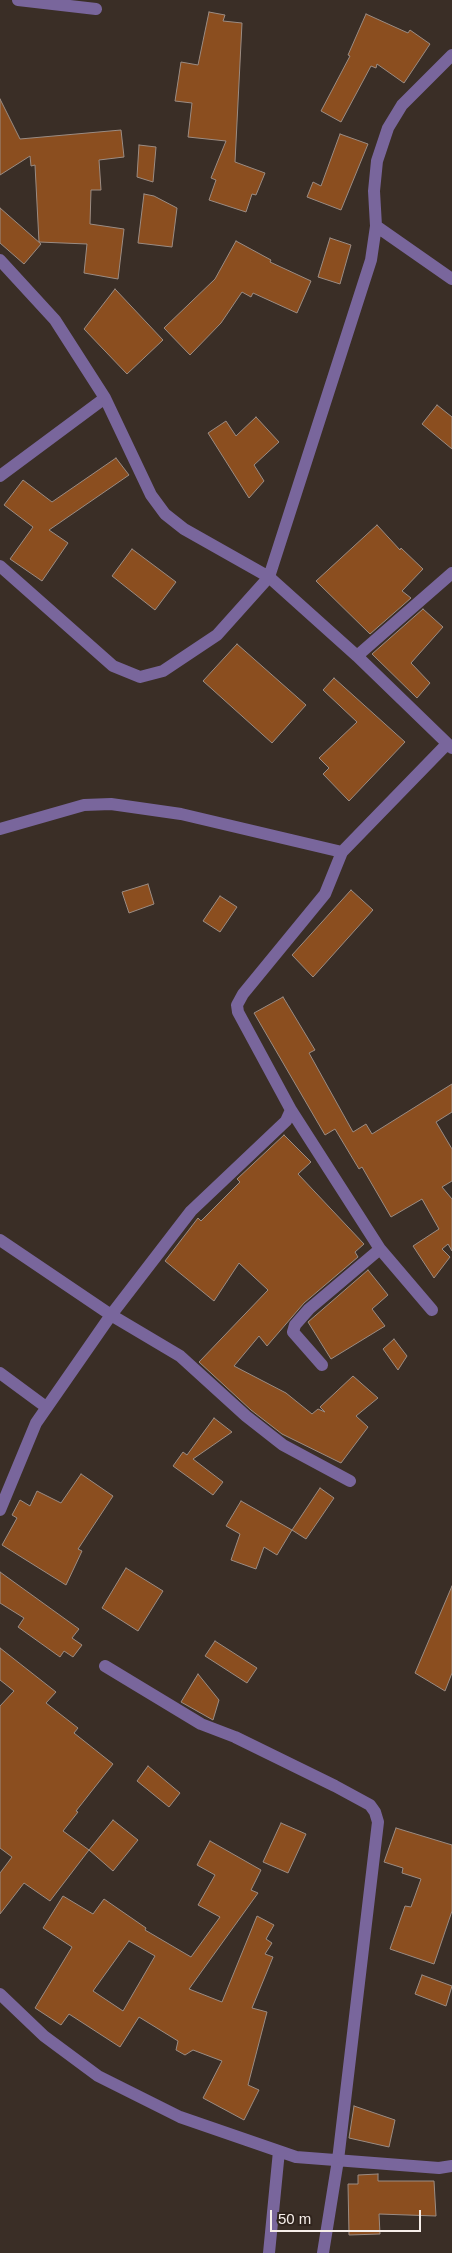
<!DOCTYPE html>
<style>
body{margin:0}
#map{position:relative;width:452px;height:2253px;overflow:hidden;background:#3a2e26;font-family:Arial,sans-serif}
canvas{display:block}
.scale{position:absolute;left:270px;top:2210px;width:151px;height:22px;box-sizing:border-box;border:2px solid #f6eee9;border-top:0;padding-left:6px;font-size:15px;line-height:18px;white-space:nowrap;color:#f6eee9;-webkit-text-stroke:4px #30241d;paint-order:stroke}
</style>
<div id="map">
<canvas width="452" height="2253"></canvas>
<div class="scale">50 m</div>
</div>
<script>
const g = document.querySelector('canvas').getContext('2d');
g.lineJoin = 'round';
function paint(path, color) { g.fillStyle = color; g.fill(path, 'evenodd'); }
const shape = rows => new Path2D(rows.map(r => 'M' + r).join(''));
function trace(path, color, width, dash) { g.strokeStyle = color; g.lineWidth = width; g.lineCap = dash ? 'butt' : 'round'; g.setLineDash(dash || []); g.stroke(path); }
const building = shape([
 [209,12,225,15,223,21,242,23,235,162,265,173,256,195,252,194,246,212,209,200,216,180,211,178,226,141,188,137,192,103,175,101,181,62,198,65,209,12],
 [366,14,408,33,410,30,430,44,404,83,377,64,376,68,371,66,341,122,321,111,350,56,348,55,366,14],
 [0,99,20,139,121,130,124,157,99,160,101,190,91,190,90,224,124,229,118,279,84,273,87,244,39,242,35,165,31,166,30,156,0,175,0,99],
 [340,134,368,144,341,210,307,197,313,182,321,186,340,134],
 [139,145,156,147,153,182,137,177,139,145],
 [144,194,154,196,177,208,172,247,138,243,144,194],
 [0,208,41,244,24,264,0,243,0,208],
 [330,238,351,245,340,284,318,277,330,238],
 [236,241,271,260,270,262,311,281,297,313,253,293,251,297,242,292,221,323,190,355,164,328,215,279,236,241],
 [115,289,163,340,127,374,84,329,115,289],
 [437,405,452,417,452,449,422,424,437,405],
 [256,417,279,442,254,465,264,481,249,498,208,433,226,421,236,436,256,417],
 [116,458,129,475,49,530,68,543,42,581,10,559,33,527,4,505,23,480,52,502,116,458],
 [377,525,400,550,401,548,423,569,402,591,411,598,370,634,316,581,377,525],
 [132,549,176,582,155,610,112,576,132,549],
 [423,609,443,627,411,663,430,683,417,698,372,654,423,609],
 [237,644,306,705,272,743,203,681,237,644],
 [334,678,405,742,349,801,323,774,329,768,319,758,357,722,323,690,334,678],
 [148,884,154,904,129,913,122,892,148,884],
 [351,890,373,910,313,977,292,955,351,890],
 [220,896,237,907,220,932,203,921,220,896],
 [283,997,315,1050,309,1053,353,1132,366,1124,372,1134,452,1084,452,1112,436,1122,452,1149,452,1181,442,1187,452,1199,452,1251,448,1244,442,1249,450,1257,434,1278,413,1246,439,1229,422,1199,391,1217,362,1167,359,1169,335,1129,325,1135,254,1013,283,997],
 [284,1135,311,1162,298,1174,364,1244,355,1252,358,1257,304,1303,267,1346,259,1336,234,1366,286,1393,312,1414,318,1409,325,1412,320,1407,353,1376,378,1398,356,1416,368,1427,341,1463,282,1434,251,1410,199,1362,268,1290,239,1263,214,1301,165,1261,198,1218,201,1221,240,1182,237,1179,284,1135],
 [368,1270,388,1295,372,1309,385,1326,331,1359,308,1322,368,1270],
 [394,1339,407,1356,398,1370,383,1349,394,1339],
 [214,1418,232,1432,193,1459,223,1482,213,1495,173,1466,183,1452,187,1455,214,1418],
 [81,1474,113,1496,78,1549,82,1551,66,1585,2,1545,17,1518,12,1515,20,1500,30,1506,37,1491,61,1503,81,1474],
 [320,1488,334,1498,306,1539,292,1530,320,1488],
 [241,1501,292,1530,277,1555,264,1547,256,1569,231,1560,240,1534,226,1526,241,1501],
 [126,1568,163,1591,138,1631,102,1608,126,1568],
 [0,1572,79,1629,72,1638,82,1645,73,1657,64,1651,60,1657,18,1627,24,1618,0,1603,0,1572],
 [452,1586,452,1673,445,1691,415,1673,452,1586],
 [215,1641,257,1668,247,1683,205,1656,215,1641],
 [0,1648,56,1692,46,1703,78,1728,74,1733,113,1764,76,1811,78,1812,63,1831,89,1850,50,1901,24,1883,0,1914,0,1873,12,1857,0,1848,0,1706,14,1691,0,1680,0,1648],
 [198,1674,219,1700,213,1720,181,1702,198,1674],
 [148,1766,180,1793,169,1807,137,1781,148,1766],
 [113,1820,138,1840,113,1871,89,1850,113,1820],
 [281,1823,306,1834,288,1873,263,1862,281,1823],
 [396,1828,452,1845,452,1911,434,1964,390,1949,405,1906,411,1907,421,1879,402,1873,403,1868,384,1862,396,1828],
 [210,1841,261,1870,251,1890,258,1893,189,1989,222,2002,257,1916,274,1925,266,1939,272,1943,265,1954,273,1957,252,2008,267,2012,248,2085,259,2090,244,2120,203,2098,222,2061,193,2050,185,2055,176,2050,178,2041,139,2017,120,2047,69,2014,61,2025,35,2008,72,1947,43,1928,63,1896,93,1914,104,1899,146,1928,145,1930,191,1957,220,1917,198,1905,215,1875,197,1865,210,1841],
 [129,1941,155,1956,123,2011,93,1991,129,1941],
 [422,1975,452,1986,446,2006,415,1994,422,1975],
 [354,2106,395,2120,389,2147,349,2138,354,2106],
 [378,2174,378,2181,434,2181,436,2216,379,2214,380,2234,349,2235,348,2184,358,2184,358,2175,378,2174]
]);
const street = shape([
 [18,0,96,9],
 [376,226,452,279],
 [0,260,55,320,105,398,151,495,165,514,184,529,269,577,357,656,452,748],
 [0,476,105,398],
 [0,566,113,666,140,677,163,671,217,635,269,577,371,260,376,226,374,191,377,161,388,128,402,105,452,55],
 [357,656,452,573],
 [0,829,84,805,111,804,181,814,342,852,447,744],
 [291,1110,380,1249,432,1310],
 [0,1240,111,1315,180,1356,246,1416,283,1445,350,1481],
 [322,1365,293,1332,295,1325,309,1309,380,1249],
 [0,1373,46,1407],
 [0,1510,36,1423,111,1315,191,1211,286,1121,291,1110,238,1012,237,1005,243,994,325,894,342,852],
 [105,1666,201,1724,235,1737,335,1786,370,1805,375,1812,378,1822,338,2160,323,2253],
 [0,1994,44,2036,98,2076,180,2117,296,2157,439,2168,452,2166],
 [269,2253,279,2151]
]);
paint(building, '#8b4e1f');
trace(building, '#9b8c83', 1);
trace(street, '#79669c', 12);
</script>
